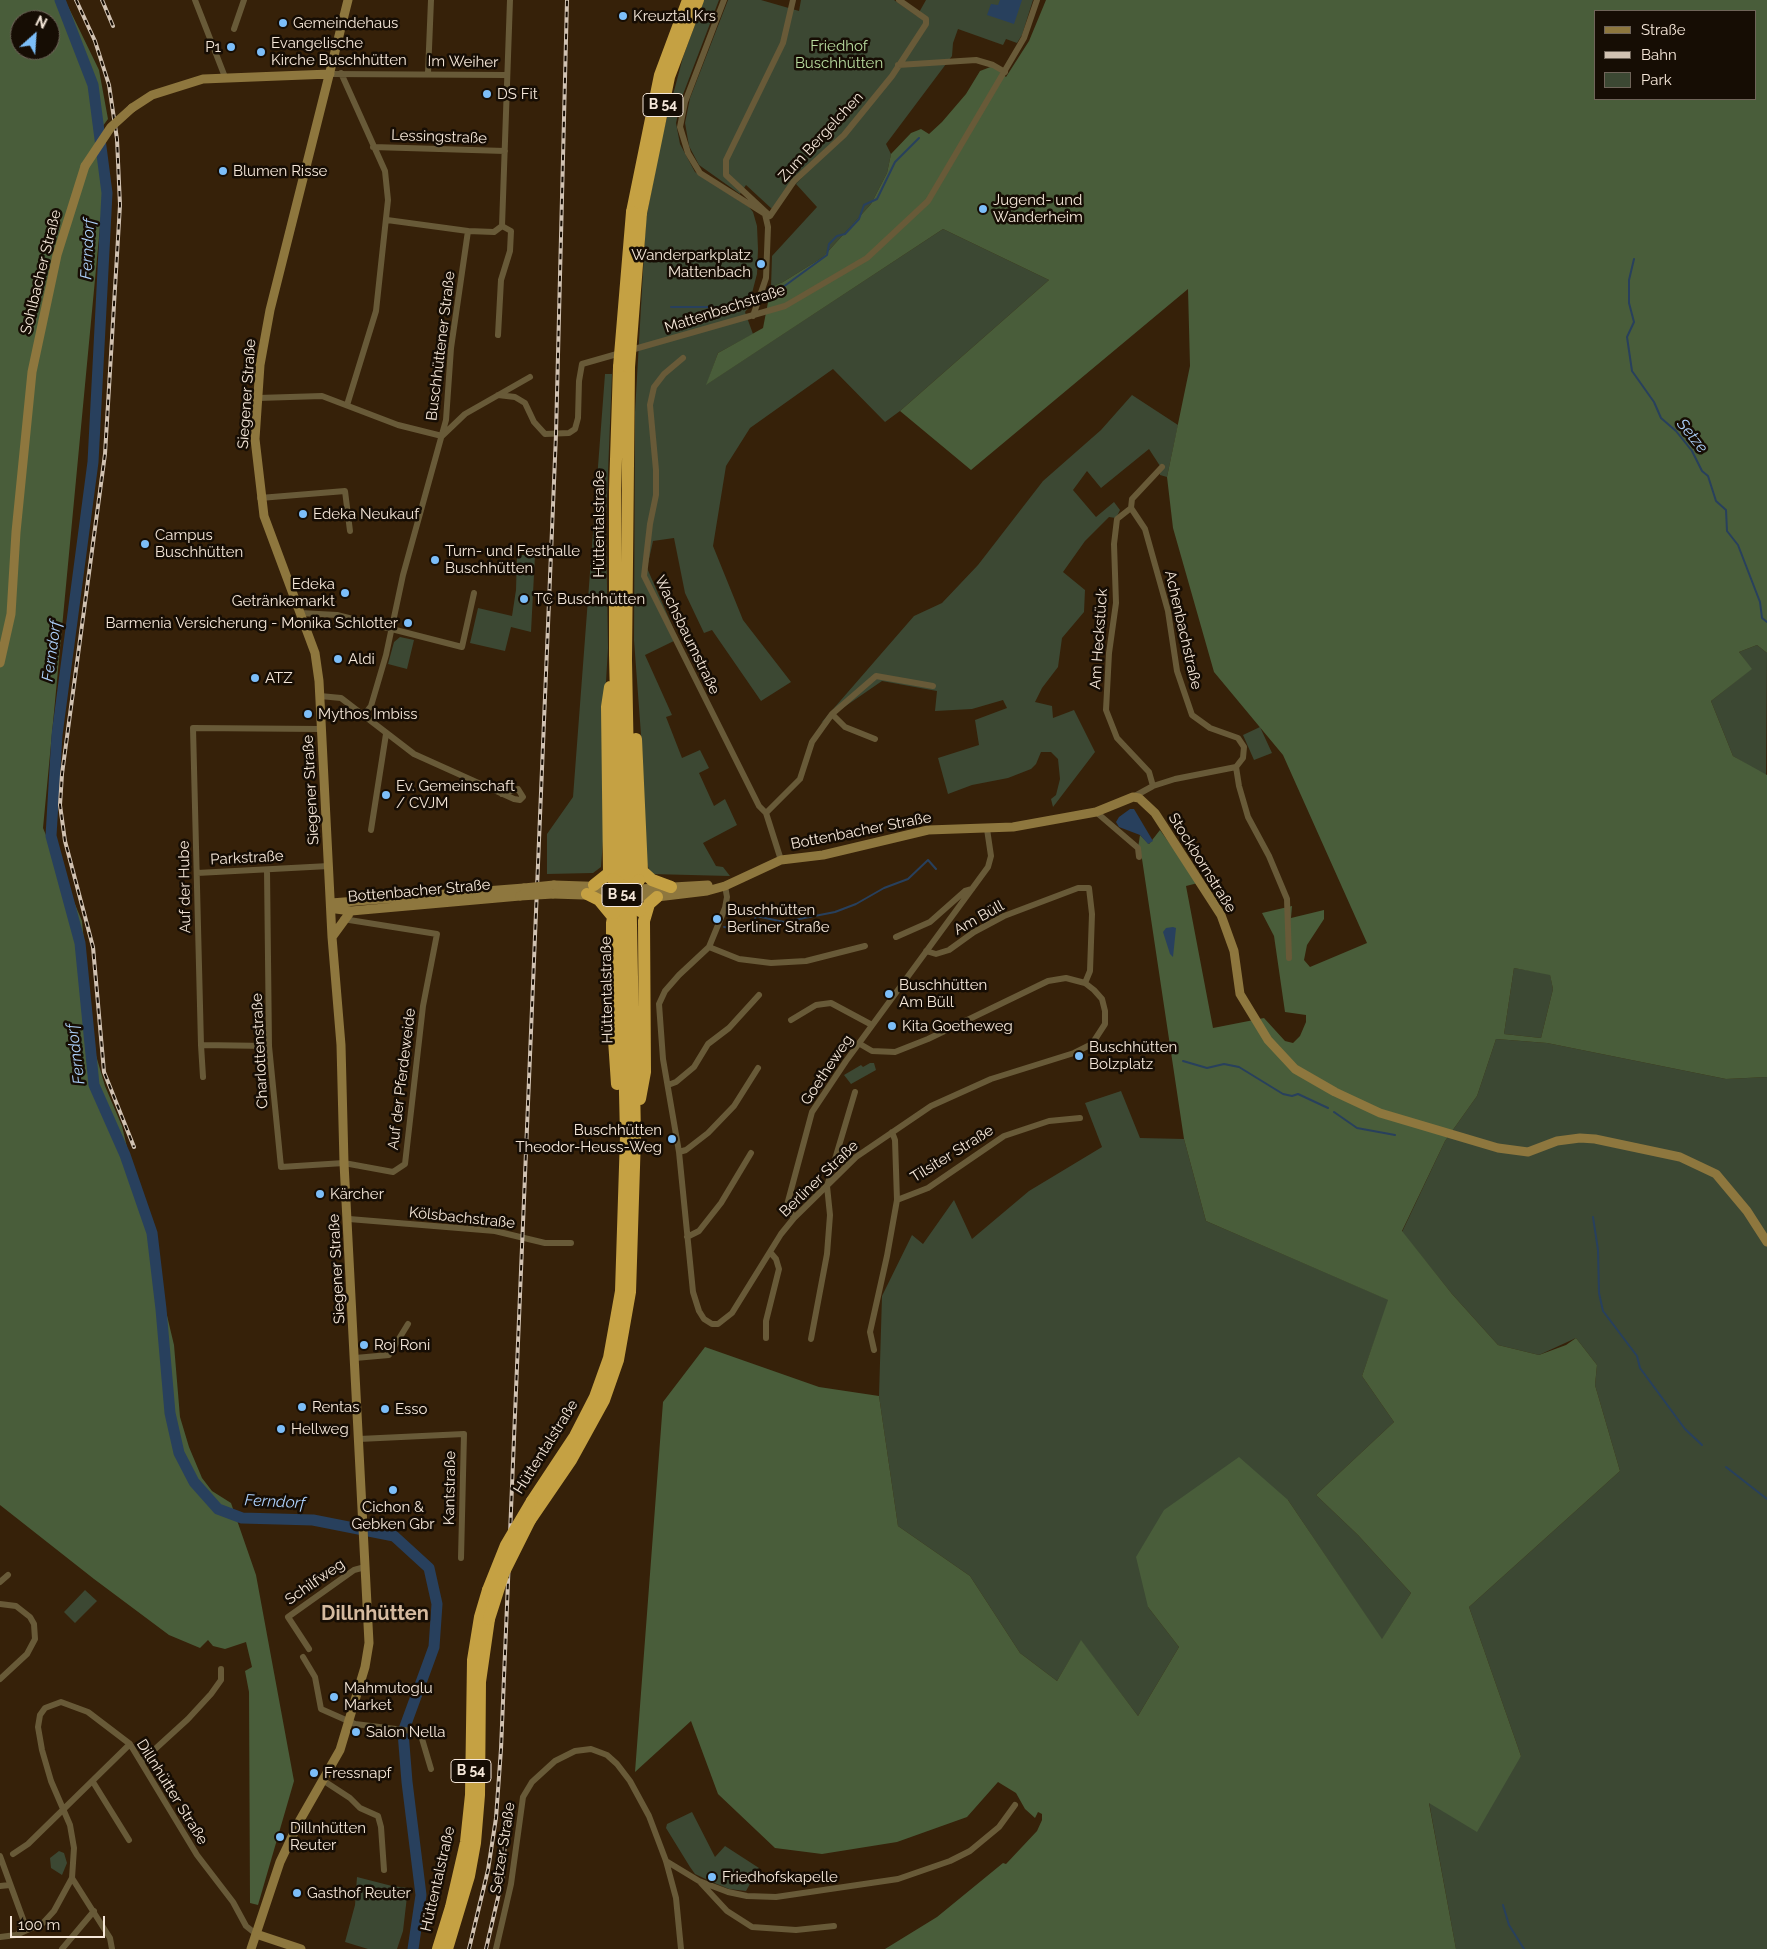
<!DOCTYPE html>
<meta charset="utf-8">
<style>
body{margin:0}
#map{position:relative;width:1767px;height:1949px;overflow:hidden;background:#362109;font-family:Raleway,sans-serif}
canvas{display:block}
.legend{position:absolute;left:1594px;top:10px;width:162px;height:90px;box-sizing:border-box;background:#160d04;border:1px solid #6f6459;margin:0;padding:6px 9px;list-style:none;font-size:15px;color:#f5e7d9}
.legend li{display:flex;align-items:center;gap:10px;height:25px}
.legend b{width:25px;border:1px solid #6f6459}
.north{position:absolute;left:10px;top:10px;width:50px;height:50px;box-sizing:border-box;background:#160d04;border:1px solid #6f6459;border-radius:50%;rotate:26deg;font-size:14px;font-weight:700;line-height:20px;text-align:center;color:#f5e7d9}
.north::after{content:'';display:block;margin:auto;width:18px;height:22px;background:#7cbef9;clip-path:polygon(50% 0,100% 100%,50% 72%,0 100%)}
.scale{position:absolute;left:10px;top:1916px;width:95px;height:22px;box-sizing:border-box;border:2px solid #f5e7d9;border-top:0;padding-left:6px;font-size:15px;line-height:18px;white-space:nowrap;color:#f5e7d9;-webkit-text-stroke:4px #160d04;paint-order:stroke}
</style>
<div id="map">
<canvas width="1767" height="1949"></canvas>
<ul class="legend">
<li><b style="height:6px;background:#8e773e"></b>Straße</li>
<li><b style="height:6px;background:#d1c2b2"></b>Bahn</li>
<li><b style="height:14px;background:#3c4833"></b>Park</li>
</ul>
<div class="north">N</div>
<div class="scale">100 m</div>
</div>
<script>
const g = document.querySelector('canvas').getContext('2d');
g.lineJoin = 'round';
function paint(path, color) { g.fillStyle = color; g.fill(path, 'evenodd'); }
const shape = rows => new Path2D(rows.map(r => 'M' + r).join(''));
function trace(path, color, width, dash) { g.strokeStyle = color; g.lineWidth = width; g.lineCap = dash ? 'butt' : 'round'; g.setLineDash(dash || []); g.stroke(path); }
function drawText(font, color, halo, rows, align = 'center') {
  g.font = font + ' Raleway,sans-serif'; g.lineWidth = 5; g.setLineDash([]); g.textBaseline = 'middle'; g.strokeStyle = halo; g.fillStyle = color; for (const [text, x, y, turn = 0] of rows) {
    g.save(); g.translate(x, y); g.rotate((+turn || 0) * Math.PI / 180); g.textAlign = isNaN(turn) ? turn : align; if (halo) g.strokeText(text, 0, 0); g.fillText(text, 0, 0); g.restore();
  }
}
const green = shape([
 [704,0,719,0,682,97,676,123,680,144,695,172,749,207,753,212,757,226,758,249,757,274,752,293,755,299,745,312,753,334,718,353,707,384,943,229,1049,280,900,411,885,422,833,369,750,428,726,466,713,546,743,620,791,682,761,701,712,630,704,633,685,593,674,538,653,541,647,568,678,639,645,655,672,715,666,717,682,758,700,750,709,768,699,773,714,806,725,799,737,825,703,843,716,866,723,867,730,876,651,874,646,862,642,748,634,640,635,412,646,219,661,140,683,57],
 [728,0,761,0,799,11,801,0,894,0,917,16,926,0,1033,0,1022,35,1017,43,1006,39,1003,45,958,29,953,43,952,56,886,144,891,154,887,173,871,204,823,257,783,282,771,287,772,256,817,207,796,184,839,138,772,209,746,185,740,194,699,165,689,146,685,123,690,98],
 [605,374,612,374,606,522,608,648,603,733,604,828,601,867,593,873,547,874,547,834,573,797],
 [1132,395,1178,425,1167,477,1160,475,1160,466,1149,449,1101,488,1087,471,1073,490,1096,517,1114,502,1120,510,1116,518,1109,517,1085,541,1063,572,1085,590,1084,612,1062,638,1058,667,1042,688,1035,702,1052,706,1053,718,1074,710,1095,752,1053,807,1051,799,1056,795,1060,779,1058,759,1051,752,1041,752,1036,764,1031,769,1008,778,972,785,948,794,938,758,979,745,975,720,1007,708,1003,700,972,709,935,711,937,691,882,681,821,723,914,616,942,603,978,565,1043,481,1101,430],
 [517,555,535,555,531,632,511,627,505,651,470,643,478,608,512,616,516,590],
 [400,637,414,640,407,669,388,664,394,642],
 [1757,645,1767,653,1766,776,1733,756,1711,701,1751,669,1739,652],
 [1260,727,1272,753,1254,760,1243,735],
 [1514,968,1550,974,1553,989,1541,1038,1504,1034],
 [1496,1039,1547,1043,1726,1079,1767,1077,1767,1949,1456,1949,1429,1802,1521,1756,1469,1607,1620,1471,1595,1385,1597,1365,1576,1338,1539,1355,1498,1345,1452,1294,1402,1232,1445,1141,1477,1096],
 [870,1063,874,1063,876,1070,851,1084,844,1075,861,1065,863,1067],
 [1121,1091,1140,1138,1184,1139,1206,1221,1389,1300,1362,1376,1394,1422,1316,1495,1358,1535,1411,1593,1382,1640,1288,1500,1148,1607,1179,1647,1138,1716,1081,1641,1057,1681,1020,1653,970,1576,898,1526,879,1396,882,1296,912,1235,923,1244,954,1200,972,1239,1029,1191,1102,1147,1085,1103],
 [85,1590,97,1601,75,1623,64,1612],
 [692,1812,715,1857,725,1846,759,1868,746,1891,729,1889,712,1882,695,1874,690,1867,666,1828,667,1824],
 [59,1851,64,1853,67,1863,62,1875,51,1868,50,1858],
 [357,1877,392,1886,408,1888,403,1931,397,1949,368,1949,345,1942,355,1905]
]);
const forest = shape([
 [0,0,65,0,99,70,108,119,97,134,103,195,43,828,82,921,95,1052,105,1086,122,1126,174,1345,180,1417,189,1447,202,1478,212,1491,231,1503,256,1575,294,1781,258,1905,250,1903,249,1692,245,1671,252,1667,246,1642,225,1649,213,1646,208,1640,200,1648,169,1635,94,1579,0,1505],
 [20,20,50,20,50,50,20,50],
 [1046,0,1767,0,1767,653,1757,645,1739,652,1752,669,1711,701,1733,756,1767,775,1767,1077,1726,1079,1547,1043,1496,1039,1477,1096,1445,1141,1402,1231,1452,1294,1498,1345,1539,1355,1566,1345,1576,1338,1597,1365,1595,1385,1620,1471,1469,1607,1521,1756,1477,1832,1429,1803,1456,1949,885,1949,937,1917,1003,1863,1006,1864,1037,1831,1042,1820,1042,1814,1038,1812,1035,1818,1025,1809,1016,1793,998,1782,967,1817,897,1842,822,1854,775,1848,718,1794,691,1721,635,1772,663,1402,705,1347,819,1387,879,1396,898,1526,970,1576,1020,1653,1057,1681,1081,1640,1138,1716,1179,1647,1148,1607,1136,1557,1164,1510,1239,1457,1288,1500,1382,1639,1411,1593,1358,1535,1316,1495,1394,1422,1362,1376,1388,1300,1206,1221,1184,1139,1142,859,1138,848,1140,835,1149,844,1160,830,1198,883,1186,886,1213,1028,1264,1018,1285,1041,1293,1043,1300,1036,1306,1022,1306,1015,1285,1012,1274,936,1262,913,1292,906,1291,918,1324,910,1324,919,1307,945,1304,960,1310,967,1367,943,1283,755,1214,672,1173,528,1167,477,1190,366,1188,289,971,470,900,411,1049,280,943,229,706,385,718,353,763,328,771,287,783,282,823,257,871,204,887,173,891,154,911,133,921,129,929,134,942,122,966,94,980,71,993,66,1006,77,1029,41],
 [1596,11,1756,11,1756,99,1596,99],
 [1514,968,1550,975,1553,989,1541,1038,1504,1034]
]);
const water = shape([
 [1000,0,1022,0,1014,24,987,15,991,4,998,5],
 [1130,809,1134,809,1153,841,1148,844,1140,835,1119,827,1116,822,1119,817],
 [1173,927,1176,928,1173,957,1170,954,1163,932,1166,928]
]);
const stream = shape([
 [1634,259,1629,280,1629,303,1634,322,1627,337,1632,371,1654,402,1661,418,1676,431,1692,451,1702,471,1708,476,1716,501,1726,510,1727,531,1738,545,1760,602,1762,618,1767,622],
 [768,298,827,255,829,244,837,236,845,234,859,219,864,205,877,199,895,162,919,138],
 [671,307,745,307],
 [724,927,752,931,756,916,784,922,835,912,856,904,884,888,908,879,928,860,936,869],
 [1183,1061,1207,1068,1224,1064,1239,1067,1283,1094,1292,1096,1298,1094,1328,1108],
 [1334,1112,1357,1128,1395,1135],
 [1593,1217,1598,1250,1599,1293,1603,1311,1637,1356,1640,1368,1685,1429,1702,1445],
 [1726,1467,1767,1499],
 [1503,1905,1509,1925,1524,1949]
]);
const river = shape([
 [60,0,93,85,107,193,93,462,57,735,51,836,80,943,94,1085,125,1155,152,1233,161,1309,170,1413,179,1453,194,1482,218,1509,242,1518,313,1520,394,1536,429,1568,437,1604,434,1647,403,1732,407,1782,421,1895,413,1949]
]);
const street = shape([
 [195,0,225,77],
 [724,0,685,102,680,127,688,153,700,173,765,214,768,227,766,278,753,316],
 [793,0,783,43,726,160,726,175,770,216,794,181,844,135,892,76,926,24,926,19,899,0],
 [234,29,244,0],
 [898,65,976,60,993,65,1005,72],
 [341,73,385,171,388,200,376,311,347,405],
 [428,73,431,0],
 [330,74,506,75],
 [373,147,505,151],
 [387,220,468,231,494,232,502,226,510,0],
 [498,335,501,280,510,251,511,231,502,226],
 [683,358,664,374,654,387,650,405,656,470,656,495,650,524,644,576,759,806,766,813,781,860],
 [498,395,515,397,525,403,534,422,545,434,569,433,575,429,578,418,579,381,582,364,785,306,867,258,928,201,1024,38,1037,0],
 [258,398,322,396,398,425,442,436,465,414,530,377],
 [260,498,345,491,350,531],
 [1131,508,1145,529,1168,611,1177,671,1192,715,1210,728,1238,738,1244,747,1243,758,1236,767,1239,786,1248,817,1269,856,1287,899,1289,958],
 [300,613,337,615,462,647,474,593],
 [320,696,341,698,414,754,514,799,520,800,523,797,518,789,502,794],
 [832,714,845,727,875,739],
 [364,715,371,706,386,655,403,575,446,420,451,348,468,231],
 [1153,786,1149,772,1117,738,1106,710,1109,653,1116,603,1114,544,1117,519,1131,508,1132,499,1162,467],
 [1133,797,1153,786,1175,779,1236,767],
 [1096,812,1138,848,1139,857],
 [766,813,800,779,812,742,832,714,876,676,933,686],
 [371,830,386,734],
 [267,870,269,1046,281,1167,344,1163,393,1172,405,1164,423,1006,437,934,343,919],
 [197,873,329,866],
 [725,886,727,897,725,908,709,947,679,975,665,991,659,1004,663,1059,679,1152,693,1292,699,1311,704,1319,712,1324,718,1324,732,1313,781,1234,794,1218,856,1157,931,1106,991,1079,1074,1053,1092,1044,1105,1024,1105,1011,1102,999,1094,990,1085,983,1066,978,1048,981,928,1039,895,1052,872,1051,860,1044],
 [896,937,930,922,965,891,972,889],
 [709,947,739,959,771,963,806,961,865,946],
 [926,951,936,954,949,950,974,932,1004,916,1078,888,1089,888,1092,914,1090,971,1085,983],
 [791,1020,816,1005,831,1003,872,1025],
 [201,1045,203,1077],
 [269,1046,201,1045,193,728,321,729],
 [668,1085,676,1082,694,1067,708,1044,729,1028,759,995],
 [679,1152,686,1150,708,1133,734,1106,758,1068],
 [897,1200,928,1188,1004,1136,1049,1121,1080,1118],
 [794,1218,787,1205,812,1112,846,1061,988,867,991,856,987,829],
 [349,1219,495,1231,545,1243,571,1243],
 [687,1237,699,1231,721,1203,751,1153],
 [766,1338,766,1321,779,1269,776,1259,770,1252],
 [811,1339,827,1254,830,1215,827,1186,855,1092],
 [874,1350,870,1332,887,1256,897,1200,895,1140,892,1132],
 [355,1358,389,1355,408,1324],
 [359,1439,464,1434,461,1558],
 [0,1582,8,1575],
 [0,1604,16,1606,30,1617,34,1624,35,1639,27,1654,0,1679],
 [309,1649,288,1617,354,1570,365,1567],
 [303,1657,315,1677,321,1709,355,1724,420,1732,431,1769],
 [142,1761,188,1719,211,1694,221,1680,221,1669],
 [324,1781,350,1798,360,1808,378,1816,381,1827,384,1870],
 [93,1782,129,1840],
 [13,1854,28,1844,130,1744],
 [0,1856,27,1930],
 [666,1861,699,1881,728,1892,747,1896,776,1897,898,1879,950,1861,970,1851,999,1827,1015,1805],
 [72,1878,110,1938,112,1949],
 [701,1883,727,1911,752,1927,796,1930,834,1926],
 [0,1886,10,1885],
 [0,1937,16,1935,43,1923,54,1911,72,1878,74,1848,70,1825,51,1781,42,1750,38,1727,40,1715,45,1708,61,1702,88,1712,130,1744,197,1855,233,1902,246,1926,256,1934],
 [62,1949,94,1911],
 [496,1949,511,1884,523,1797,532,1782,555,1761,575,1751,591,1749,607,1755,617,1764,630,1781,649,1816,666,1861,676,1898,681,1949]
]);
const secondary = shape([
 [132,108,152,95,203,79,330,74],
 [0,663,11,614,16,532,32,372,57,255,85,166],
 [554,885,614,887],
 [639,889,708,885],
 [553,894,614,896],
 [639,897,657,897,707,891,725,886,781,860,823,855,928,830,1013,827,1096,812,1133,797,1139,798,1155,813,1221,915,1234,951,1240,994,1268,1040,1295,1069,1335,1092,1380,1113,1498,1148,1528,1152,1557,1141,1580,1138,1595,1139,1680,1157,1716,1174,1747,1211,1767,1242],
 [331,903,524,888],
 [331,903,336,909,351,911,520,896],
 [332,937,351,911],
 [256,1934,301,1949],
 [251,1949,280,1862,300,1820,340,1750,365,1667,369,1643,344,1163,341,1045,332,937,319,681,315,653,264,516,255,439,260,365,270,310,348,0]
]);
const highway = shape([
 [632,212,660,75,688,0],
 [641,213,669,77,698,0],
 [610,687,607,707,609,873,613,879],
 [636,739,642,871,639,880],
 [642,871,652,880,671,887],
 [594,885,609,873],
 [587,894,599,900,613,917],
 [614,913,612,923,612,945,613,1025,617,1084],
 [640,1099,645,1072,644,921,649,904,657,897],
 [532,1501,575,1436,595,1397,609,1358,621,1291,626,1136,615,655,615,490,619,367],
 [530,1520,571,1460,604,1400,618,1360,630,1292,635,1136,626,660,629,367],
 [438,1949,451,1907,466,1842,471,1795,473,1660,480,1617,488,1590],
 [447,1949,469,1876,475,1843,479,1795,480,1682,489,1619]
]);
const rail = shape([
 [76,0,95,41,109,85,117,139,120,205,105,454,62,774,60,805,65,841,93,947,104,1072,134,1147],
 [102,0,113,26],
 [469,1949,488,1870,496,1818,501,1749,556,434,567,0],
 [486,1949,503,1876,505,1840,511,1804]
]);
const secondaryBridge = shape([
 [85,166,111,127,132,108],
 [524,888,554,885],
 [520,896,553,894],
 [614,896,639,897]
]);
const highwayBridge = shape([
 [619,367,632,212],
 [629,367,641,213],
 [613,879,627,889,634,886,639,880],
 [614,913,627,896,637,905,640,911],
 [488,1590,506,1545,532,1501],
 [489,1619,504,1572,530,1520]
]);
const markers = [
 [623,16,5,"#7cbef9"],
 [283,23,5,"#7cbef9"],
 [231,47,5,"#7cbef9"],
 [261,52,5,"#7cbef9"],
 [487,94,5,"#7cbef9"],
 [223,171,5,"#7cbef9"],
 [983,209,5,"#7cbef9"],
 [761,264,5,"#7cbef9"],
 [303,514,5,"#7cbef9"],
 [145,544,5,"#7cbef9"],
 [435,560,5,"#7cbef9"],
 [345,593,5,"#7cbef9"],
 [524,599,5,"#7cbef9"],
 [408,623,5,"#7cbef9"],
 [338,659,5,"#7cbef9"],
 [255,678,5,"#7cbef9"],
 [308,714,5,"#7cbef9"],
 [386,795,5,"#7cbef9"],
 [717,919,5,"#7cbef9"],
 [889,994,5,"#7cbef9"],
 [892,1026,5,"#7cbef9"],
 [1079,1056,5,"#7cbef9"],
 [672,1139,5,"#7cbef9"],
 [320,1194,5,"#7cbef9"],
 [364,1345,5,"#7cbef9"],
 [302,1407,5,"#7cbef9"],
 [385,1409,5,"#7cbef9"],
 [281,1429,5,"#7cbef9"],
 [393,1490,5,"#7cbef9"],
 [334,1697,5,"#7cbef9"],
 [356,1732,5,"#7cbef9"],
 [314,1773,5,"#7cbef9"],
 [280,1837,5,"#7cbef9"],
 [712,1877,5,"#7cbef9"],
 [297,1893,5,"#7cbef9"]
];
const shields = [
 [663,105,40],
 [622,895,40],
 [471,1771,40]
];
const shieldNames = [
 ["B 54",663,105],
 ["B 54",622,895],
 ["B 54",471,1771]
];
const poiNames = [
 ["Kreuztal Krs",633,16],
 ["Gemeindehaus",293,23],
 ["Evangelische",271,43],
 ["Kirche Buschhütten",271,60],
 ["P1",221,47,"right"],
 ["DS Fit",497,94],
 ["Blumen Risse",233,171],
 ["Jugend- und",993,200],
 ["Wanderheim",993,217],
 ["Wanderparkplatz",751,255,"right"],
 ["Mattenbach",751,272,"right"],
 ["Edeka Neukauf",313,514],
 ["Campus",155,535],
 ["Buschhütten",155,552],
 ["Turn- und Festhalle",445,551],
 ["Buschhütten",445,568],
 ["Edeka",335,584,"right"],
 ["Getränkemarkt",335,601,"right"],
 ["TC Buschhütten",534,599],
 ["Barmenia Versicherung - Monika Schlotter",398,623,"right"],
 ["Aldi",348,659],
 ["ATZ",265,678],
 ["Mythos Imbiss",318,714],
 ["Ev. Gemeinschaft",396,786],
 ["/ CVJM",396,803],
 ["Buschhütten",727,910],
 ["Berliner Straße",727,927],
 ["Buschhütten",899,985],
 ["Am Büll",899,1002],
 ["Kita Goetheweg",902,1026],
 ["Buschhütten",1089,1047],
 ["Bolzplatz",1089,1064],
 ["Buschhütten",662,1130,"right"],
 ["Theodor-Heuss-Weg",662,1147,"right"],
 ["Kärcher",330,1194],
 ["Roj Roni",374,1345],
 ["Rentas",312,1407],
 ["Esso",395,1409],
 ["Hellweg",291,1429],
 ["Cichon &",393,1507,"center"],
 ["Gebken Gbr",393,1524,"center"],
 ["Mahmutoglu",344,1688],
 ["Market",344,1705],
 ["Salon Nella",366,1732],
 ["Fressnapf",324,1773],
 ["Dillnhütten",290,1828],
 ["Reuter",290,1845],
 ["Friedhofskapelle",722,1877],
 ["Gasthof Reuter",307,1893]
];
const parkNames = [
 ["Friedhof",839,46],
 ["Buschhütten",839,63]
];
const streetNames = [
 ["Im Weiher",463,62,1],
 ["Lessingstraße",439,137,2],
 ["Zum Bergelchen",821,137,-47],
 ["Sohlbacher Straße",41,272,-76],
 ["Mattenbachstraße",725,309,-18],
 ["Buschhüttener Straße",441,346,-83],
 ["Siegener Straße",247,394,-86],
 ["Hüttentalstraße",599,524,-90],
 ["Achenbachstraße",1183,630,77],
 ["Wachsbaumstraße",687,635,64],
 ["Am Heckstück",1099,639,-86],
 ["Siegener Straße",311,790,-93],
 ["Bottenbacher Straße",861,831,-11],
 ["Parkstraße",247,858,-3],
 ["Stockbornstraße",1202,863,58],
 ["Auf der Hube",185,887,-91],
 ["Bottenbacher Straße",419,891,-5],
 ["Am Büll",979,918,-29],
 ["Hüttentalstraße",607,990,-91],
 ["Charlottenstraße",260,1051,-93],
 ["Goetheweg",827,1070,-56],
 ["Auf der Pferdeweide",402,1079,-83],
 ["Tilsiter Straße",952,1154,-32],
 ["Berliner Straße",819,1179,-44],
 ["Kölsbachstraße",462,1218,6],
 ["Siegener Straße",337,1269,-93],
 ["Hüttentalstraße",546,1447,-58],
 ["Kantstraße",450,1488,-89],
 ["Schilfweg",315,1582,-35],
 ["Dillnhütter Straße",172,1792,58],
 ["Setzer Straße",503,1848,-81],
 ["Hüttentalstraße",438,1879,-77]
];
const waterNames = [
 ["Ferndorf",88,249,-87],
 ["Setze",1692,436,51],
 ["Ferndorf",52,651,-82],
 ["Ferndorf",76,1054,-97],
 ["Ferndorf",275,1502,3]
];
const districtNames = [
 ["Dillnhütten",375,1614]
];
paint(green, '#3c4833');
paint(forest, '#495d3a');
paint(water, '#28405d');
trace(stream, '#28405d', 2);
trace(river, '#28405d', 11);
trace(street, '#685a38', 6);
trace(secondary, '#8e773e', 9);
trace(highway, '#c5a143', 12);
trace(rail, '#d1c2b2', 4);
trace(rail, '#160d04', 2, [5.5]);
trace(secondaryBridge, '#8e773e', 9);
trace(highwayBridge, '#c5a143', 12);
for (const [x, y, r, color] of markers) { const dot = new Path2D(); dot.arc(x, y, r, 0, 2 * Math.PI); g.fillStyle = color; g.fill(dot); trace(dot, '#160d04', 2); }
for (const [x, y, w] of shields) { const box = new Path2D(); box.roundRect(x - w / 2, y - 11.5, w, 23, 4); g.fillStyle = '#160d04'; g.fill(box); trace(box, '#f5e7d9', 1); }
drawText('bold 14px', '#f5e7d9', null, shieldNames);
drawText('15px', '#f5e7d9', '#160d04', poiNames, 'left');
drawText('15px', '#b9dc9f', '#160d04', parkNames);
drawText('15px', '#f5e7d9', '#160d04', streetNames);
drawText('italic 16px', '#add0fb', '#160d04', waterNames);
drawText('bold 20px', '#d5ba9f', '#160d04', districtNames);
</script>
